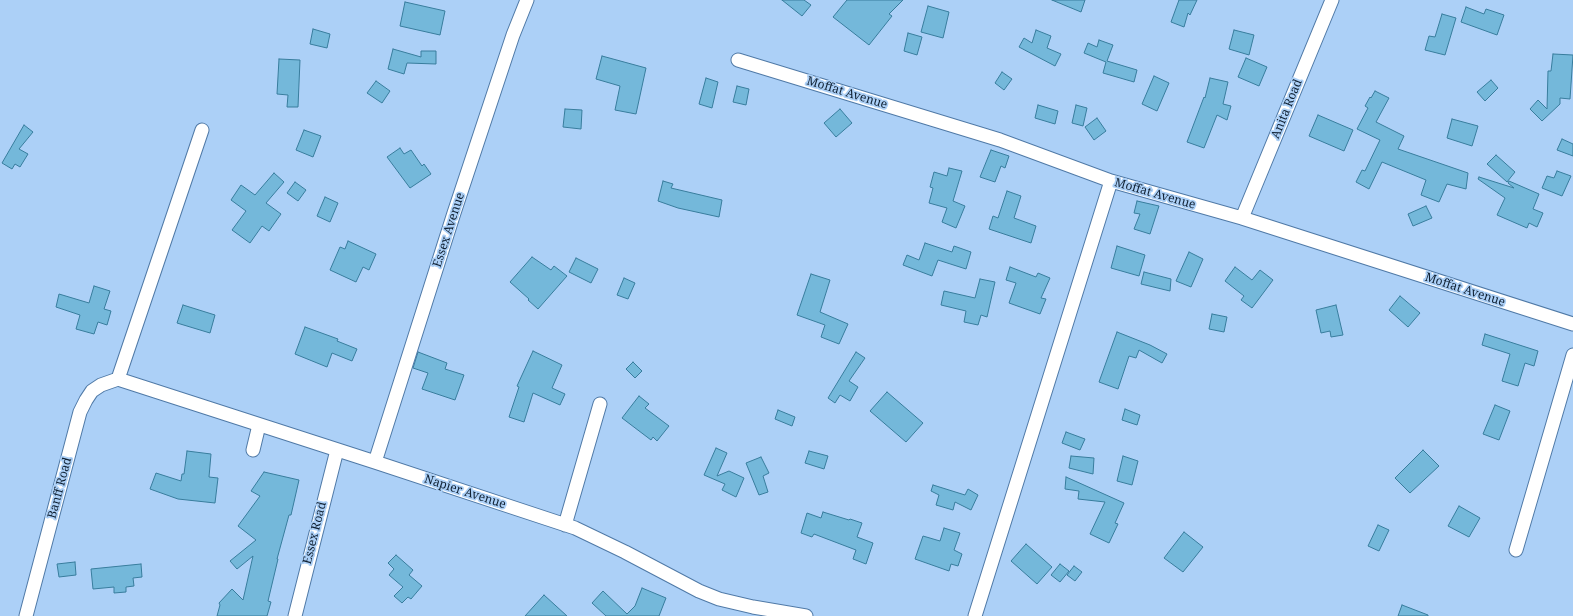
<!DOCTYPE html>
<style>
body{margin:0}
canvas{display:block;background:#acd0f7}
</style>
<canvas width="1573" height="616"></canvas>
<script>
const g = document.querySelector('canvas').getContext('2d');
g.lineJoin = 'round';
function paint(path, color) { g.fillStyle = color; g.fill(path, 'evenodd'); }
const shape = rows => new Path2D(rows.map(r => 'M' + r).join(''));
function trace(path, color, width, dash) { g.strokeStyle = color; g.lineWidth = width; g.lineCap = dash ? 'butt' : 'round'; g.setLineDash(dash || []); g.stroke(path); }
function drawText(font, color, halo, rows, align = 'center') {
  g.font = font + ' "Noto Serif",serif'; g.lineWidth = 3.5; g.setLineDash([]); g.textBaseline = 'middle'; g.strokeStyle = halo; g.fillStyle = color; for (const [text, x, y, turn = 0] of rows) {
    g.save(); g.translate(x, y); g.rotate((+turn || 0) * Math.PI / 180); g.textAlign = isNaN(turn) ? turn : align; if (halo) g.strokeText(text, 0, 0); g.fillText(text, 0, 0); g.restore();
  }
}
const building = shape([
 [782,0,804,0,811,5,802,16,782,0],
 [847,0,903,0,889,14,892,16,869,45,833,17,847,0],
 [1052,0,1085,0,1081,12,1052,0],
 [1179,0,1197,0,1190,15,1188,13,1184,27,1171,22,1179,0],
 [405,2,445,11,440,35,400,26,405,2],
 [928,6,949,12,943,38,921,32,928,6],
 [1466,7,1484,14,1486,9,1504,15,1497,35,1461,22,1466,7],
 [1442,14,1456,18,1445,55,1425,50,1429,36,1435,37,1442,14],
 [313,29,330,34,327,48,310,44,313,29],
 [1036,30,1051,36,1047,48,1061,54,1055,66,1019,47,1024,38,1032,43,1036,30],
 [1234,30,1254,35,1249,55,1229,49,1234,30],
 [908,33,922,37,917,55,904,51,908,33],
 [1099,40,1113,45,1107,61,1137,70,1134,82,1103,73,1106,62,1084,53,1088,43,1097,47,1099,40],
 [393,49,421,57,421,51,436,51,436,64,407,63,404,74,388,69,393,49],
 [1553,54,1573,55,1570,99,1560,98,1560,104,1542,121,1530,109,1538,100,1547,109,1548,71,1551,71,1553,54],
 [602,56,646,68,636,114,615,110,620,86,596,79,602,56],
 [1246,58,1267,67,1259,86,1238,77,1246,58],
 [279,59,300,60,298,107,287,107,288,95,277,94,279,59],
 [1002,72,1012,79,1004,90,995,83,1002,72],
 [1154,76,1169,83,1157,111,1142,104,1154,76],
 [706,78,718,82,712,108,699,104,706,78],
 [1210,78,1228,82,1223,104,1231,106,1227,120,1217,115,1204,148,1187,142,1204,97,1205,98,1210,78],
 [1491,80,1498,88,1485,101,1477,92,1491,80],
 [376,81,390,91,382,103,367,93,376,81],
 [737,86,749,89,746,105,733,102,737,86],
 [1375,91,1389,98,1376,122,1404,136,1398,149,1468,173,1466,189,1447,184,1439,202,1421,195,1426,180,1382,162,1369,189,1356,182,1362,170,1365,171,1380,140,1357,129,1368,108,1365,106,1370,97,1371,98,1375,91],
 [1038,105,1058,111,1055,124,1035,118,1038,105],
 [1076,105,1087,108,1083,126,1072,123,1076,105],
 [565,109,582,110,581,129,563,127,565,109],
 [840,109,852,123,836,137,824,123,840,109],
 [1318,115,1353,130,1344,151,1309,136,1318,115],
 [1097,118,1106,131,1094,140,1085,127,1097,118],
 [1452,119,1478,126,1472,146,1447,138,1452,119],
 [24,125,33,132,19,149,28,154,20,167,15,164,12,169,2,163,24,125],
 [304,130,321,136,313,157,296,150,304,130],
 [1562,139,1573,144,1573,156,1557,150,1562,139],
 [400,148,404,154,411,150,422,166,424,164,431,174,410,188,387,157,400,148],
 [991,150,1009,156,1005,168,1001,166,995,182,980,177,991,150],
 [1496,155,1515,172,1507,182,1487,164,1496,155],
 [949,168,962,171,953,201,965,206,956,228,942,222,947,208,929,203,933,188,930,187,934,172,947,176,949,168],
 [1557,171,1571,176,1562,196,1542,188,1547,176,1554,178,1557,171],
 [274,173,284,182,266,203,281,214,269,231,262,226,250,243,232,230,246,211,231,200,241,185,255,195,274,173],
 [1479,177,1514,188,1508,183,1509,181,1539,194,1533,209,1543,213,1537,227,1529,223,1527,228,1497,215,1505,198,1478,179,1479,177],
 [663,181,673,184,671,188,722,200,719,217,678,208,658,201,663,181],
 [295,182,306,190,298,201,287,193,295,182],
 [1007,191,1021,196,1014,218,1036,226,1031,243,989,229,993,216,998,218,1007,191],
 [325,197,338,203,330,222,317,216,325,197],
 [1137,201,1159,206,1150,234,1134,229,1140,214,1134,213,1137,201],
 [1426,206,1432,218,1413,226,1408,214,1426,206],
 [348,241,376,254,369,270,363,267,356,282,330,270,340,247,345,249,348,241],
 [925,243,952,252,954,246,971,252,966,269,938,260,932,276,903,265,907,255,919,260,925,243],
 [1117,246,1145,255,1139,276,1111,268,1117,246],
 [1189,252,1203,259,1191,287,1176,281,1189,252],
 [532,257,551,270,554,266,567,276,538,309,528,300,529,299,510,282,532,257],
 [576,258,598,269,591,283,569,272,576,258],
 [1010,267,1036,277,1038,273,1050,278,1041,298,1046,299,1040,314,1009,303,1016,283,1006,280,1010,267],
 [1235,267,1252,280,1260,270,1273,280,1252,308,1241,300,1244,296,1225,281,1235,267],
 [1144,272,1171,279,1170,291,1141,284,1144,272],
 [811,274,830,280,820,312,848,324,839,344,821,337,825,325,797,315,811,274],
 [624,278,635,283,628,299,617,295,624,278],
 [980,279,995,282,987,317,981,315,978,325,964,322,966,311,941,305,944,291,975,298,980,279],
 [94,286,110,291,104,309,111,311,107,325,98,322,94,334,76,329,80,315,56,307,59,294,89,303,94,286],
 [1400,296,1420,313,1408,327,1389,310,1400,296],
 [183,305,215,315,210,333,177,323,183,305],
 [1336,305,1343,335,1331,337,1330,331,1321,333,1316,310,1336,305],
 [1212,314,1227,317,1224,332,1209,329,1212,314],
 [305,327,338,339,337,341,357,349,352,361,332,353,327,367,295,354,305,327],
 [1117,332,1150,345,1167,354,1162,363,1139,350,1136,358,1129,356,1118,389,1099,382,1117,332],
 [1485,334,1538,351,1534,366,1525,363,1518,386,1502,381,1510,354,1482,345,1485,334],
 [533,351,562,365,552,388,565,394,560,405,533,393,524,422,509,417,519,387,517,386,533,351],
 [418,352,447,363,445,369,464,375,455,400,422,389,428,373,413,368,418,352],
 [856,352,865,358,849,381,858,387,850,401,840,395,835,403,828,398,856,352],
 [633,362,642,371,635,378,626,369,633,362],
 [887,392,923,423,906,442,870,411,887,392],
 [639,396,649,404,645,408,669,426,657,441,653,437,651,440,622,418,639,396],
 [1495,405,1510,411,1499,440,1483,434,1495,405],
 [1125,409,1140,415,1137,425,1122,420,1125,409],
 [778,410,795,417,792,426,775,419,778,410],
 [1066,432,1085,439,1080,450,1062,443,1066,432],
 [716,448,727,453,717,476,729,471,744,478,736,497,722,490,725,484,704,475,716,448],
 [1423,450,1439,466,1410,493,1395,478,1423,450],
 [187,451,211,454,209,477,218,478,215,503,178,499,150,489,156,473,181,481,182,474,184,474,187,451],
 [809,451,828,456,824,469,805,463,809,451],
 [1071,456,1094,458,1093,474,1069,468,1071,456],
 [1123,456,1138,461,1132,485,1117,481,1123,456],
 [761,457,769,473,763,476,768,492,759,495,746,463,761,457],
 [264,472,299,480,291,515,289,515,277,559,278,559,268,601,271,602,267,616,217,616,220,605,219,603,232,589,243,600,253,556,237,569,230,561,256,540,238,526,260,496,251,491,264,472],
 [1066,477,1124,503,1115,523,1118,524,1109,543,1090,534,1105,502,1078,499,1079,491,1065,489,1066,477],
 [933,485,965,495,968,489,978,495,971,510,955,502,953,510,936,505,939,495,931,491,933,485],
 [1459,506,1480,518,1469,537,1448,526,1459,506],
 [823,512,849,520,850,519,862,523,857,537,873,543,866,564,853,559,856,550,814,534,812,537,801,533,807,513,821,518,823,512],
 [1378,525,1389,530,1379,551,1368,546,1378,525],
 [944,528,960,533,954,550,962,554,958,566,951,564,949,571,915,559,923,536,940,541,944,528],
 [1184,532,1203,547,1183,572,1164,558,1184,532],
 [1026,544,1052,567,1037,584,1011,561,1026,544],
 [396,555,413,570,409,575,422,586,411,599,408,597,402,603,394,596,403,587,389,575,394,569,388,563,396,555],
 [75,562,76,575,59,577,57,564,75,562],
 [141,564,142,577,133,578,134,586,126,587,126,592,114,593,114,587,93,589,91,569,141,564],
 [1060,564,1069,571,1060,582,1051,575,1060,564],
 [1074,566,1082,572,1075,581,1067,575,1074,566],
 [642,588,666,598,659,616,606,616,592,603,603,591,627,614,635,606,642,588],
 [544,595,567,616,525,616,544,595],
 [1402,605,1428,615,1428,616,1398,616,1402,605]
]);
const minor = shape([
 [738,60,1000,140,1111,181,1242,218,1573,324],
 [1242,218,1332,0],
 [118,379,375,462,575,528,625,552,699,591,719,599,753,607,806,616],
 [118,379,202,130],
 [253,450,259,425],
 [375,462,454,213,513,35,527,0],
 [565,525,600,404],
 [1516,550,1573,355],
 [26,616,80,412,86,400,92,391,101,385,118,379],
 [295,616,337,450],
 [975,616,1111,181]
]);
const streetNames = [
 ["Moffat Avenue",847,93,17],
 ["Anita Road",1287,109,-68],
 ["Moffat Avenue",1155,194,16],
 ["Essex Avenue",449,230,-72],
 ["Moffat Avenue",1465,290,18],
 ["Banff Road",60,488,-75],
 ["Napier Avenue",465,492,18],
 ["Essex Road",315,533,-76]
];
paint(building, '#74b8da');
trace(building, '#387d9d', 1);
trace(minor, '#507aa7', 15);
trace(minor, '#fff', 13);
drawText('12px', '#102133', '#acd0f7', streetNames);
</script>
